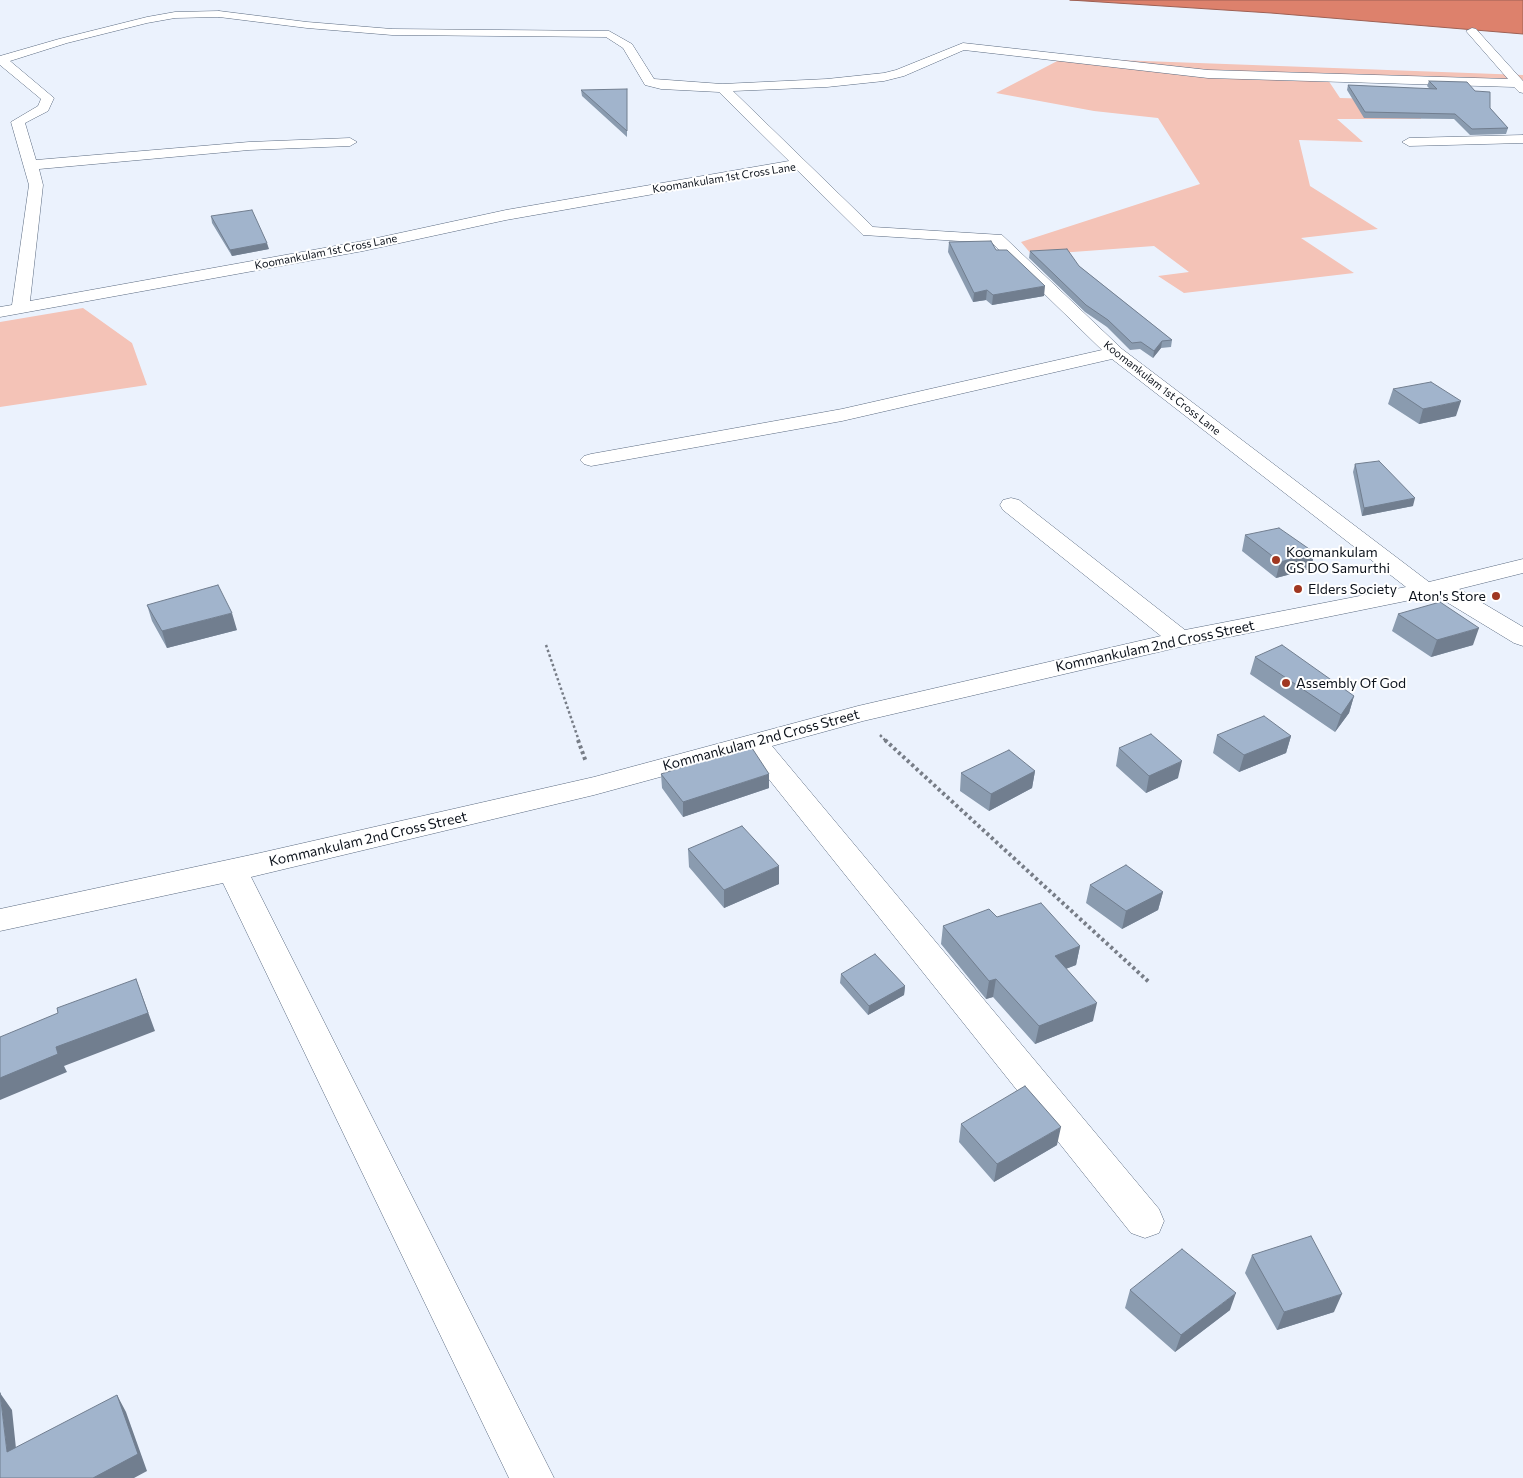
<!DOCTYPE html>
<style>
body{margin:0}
canvas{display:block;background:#ebf2fd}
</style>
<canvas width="1523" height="1478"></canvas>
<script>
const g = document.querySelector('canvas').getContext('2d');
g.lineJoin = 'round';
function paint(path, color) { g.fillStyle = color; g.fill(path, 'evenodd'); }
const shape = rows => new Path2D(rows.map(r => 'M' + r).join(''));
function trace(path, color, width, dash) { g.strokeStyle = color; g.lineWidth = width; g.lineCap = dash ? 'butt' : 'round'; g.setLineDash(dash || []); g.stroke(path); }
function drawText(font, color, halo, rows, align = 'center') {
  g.font = font + ' Commissioner,sans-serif'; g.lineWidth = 4; g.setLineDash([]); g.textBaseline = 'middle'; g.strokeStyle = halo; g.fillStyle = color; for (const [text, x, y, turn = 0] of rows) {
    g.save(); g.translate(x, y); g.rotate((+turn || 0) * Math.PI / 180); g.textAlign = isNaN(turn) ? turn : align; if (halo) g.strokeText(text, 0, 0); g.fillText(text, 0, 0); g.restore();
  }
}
const green = shape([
 [1063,58,1523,75,1523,86,1328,80,1340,98,1420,100,1421,119,1337,119,1363,142,1299,140,1310,186,1378,229,1301,238,1354,273,1184,293,1158,276,1189,272,1154,246,1032,255,1021,242,1200,184,1158,118,1094,111,996,93],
 [83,308,132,343,147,385,0,407,0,322]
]);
const water = shape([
 [1070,0,1523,0,1523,34,1271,13,1070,0]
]);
const pathFar1 = shape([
 [546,645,579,741],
 [880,735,886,741]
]);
const path = shape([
 [578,740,586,762],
 [885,740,1150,983]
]);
const minor = shape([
 [219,11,307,22,392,29,609,31,632,44,654,79,722,84,827,79,884,73,896,70,963,43,1208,70,1508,79,1466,31,1472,28,1476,29,1523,81,1523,93,1519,92,1514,87,1208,78,964,50,904,76,884,81,827,87,733,91,873,227,1002,235,1122,349,1429,582,1523,559,1523,573,1459,589,1523,627,1523,646,1514,643,1435,595,1180,647,863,721,772,746,1159,1209,1164,1221,1159,1233,1145,1238,1131,1233,748,753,594,795,251,877,554,1478,509,1478,223,883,0,931,0,909,260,853,594,777,858,706,1161,636,1003,510,1000,505,1003,500,1011,498,1019,500,1185,630,1406,587,1112,359,842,421,591,466,584,464,580,460,584,456,591,454,842,409,1102,350,992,243,863,235,796,169,506,220,363,251,0,317,0,307,12,305,29,185,11,122,38,106,41,99,0,65,0,56,59,39,147,17,175,12,219,11],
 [219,17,307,28,392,35,606,37,623,48,645,85,661,89,719,92,789,161,506,210,363,241,30,301,43,185,39,169,249,150,350,146,357,142,350,138,249,142,36,160,25,123,48,111,54,98,10,61,67,43,147,23,175,18,219,17],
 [1523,135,1523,143,1409,146,1402,142,1409,138,1523,135]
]);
const wall = shape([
 [1429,81,1490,108,1508,128,1506,134,1470,135,1454,119,1364,118,1347,90,1348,85,1430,89,1427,86],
 [581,90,627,95,627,137,582,96],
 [211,216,269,249,232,256,212,223],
 [949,242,996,250,1044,296,992,305,986,300,973,302,948,252],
 [1030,251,1079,266,1172,340,1171,347,1161,348,1153,358,1140,349,1130,350,1107,327,1085,312,1029,258],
 [1393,389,1456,416,1419,424,1388,404],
 [1355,464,1413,506,1362,516,1353,472],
 [1245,535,1315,553,1310,569,1276,578,1242,551],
 [147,605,237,630,167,648,152,621],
 [1398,614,1473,645,1431,657,1392,631],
 [1255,657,1354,696,1349,713,1335,732,1250,674],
 [1217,735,1291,736,1286,753,1239,772,1213,753],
 [1119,748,1178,778,1146,793,1116,766],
 [1035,771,1032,788,989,811,960,791,961,773],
 [661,774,769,788,683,817,662,788],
 [688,849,779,884,724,908,689,867],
 [1090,885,1163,892,1158,910,1122,929,1086,903],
 [997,917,1080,946,1076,965,1066,969,1093,1021,1035,1044,993,997,986,999,941,944,943,926],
 [841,974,905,986,904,995,868,1015,840,983],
 [961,1124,1057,1145,994,1182,959,1142],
 [1252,1255,1334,1312,1277,1330,1245,1273],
 [1130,1290,1230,1310,1175,1352,1125,1308]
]);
const shadedWall = shape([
 [267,243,269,249,232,256,230,250],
 [1045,286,1044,296,992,305,993,295],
 [987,290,986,300,973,302,974,293],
 [1162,341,1161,348,1153,358,1154,351],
 [1461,401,1456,416,1419,424,1423,409],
 [1415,498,1413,506,1362,516,1364,508],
 [1315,553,1310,569,1276,578,1280,562],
 [232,613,237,630,167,648,162,631],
 [1479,628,1473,645,1431,657,1437,640],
 [1354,696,1349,713,1335,732,1341,715],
 [1291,736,1286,753,1239,772,1244,755],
 [1182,761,1178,778,1146,793,1149,776],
 [1035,771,1032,788,989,811,991,794],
 [769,774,769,788,683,817,683,802],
 [779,866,779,884,724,908,724,890],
 [1163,892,1158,910,1122,929,1126,911],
 [1080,946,1076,965,1051,974,1055,956],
 [136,979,155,1031,64,1066,67,1072,0,1100,0,1078],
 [996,979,993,997,986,999,989,981],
 [905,986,904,995,868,1015,869,1006],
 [1097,1003,1093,1021,1035,1044,1039,1026],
 [1061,1127,1057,1145,994,1182,997,1164],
 [1236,1293,1230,1310,1175,1352,1181,1335],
 [1342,1294,1334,1312,1277,1330,1284,1312],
 [0,1393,12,1410,18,1468,7,1452],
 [117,1395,126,1412,147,1471,134,1478,93,1478]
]);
const building = shape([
 [1429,81,1467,82,1475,91,1490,92,1490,108,1508,128,1472,129,1455,114,1365,112,1348,85,1437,89,1429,81],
 [627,89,627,131,581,90,627,89],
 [252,210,267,243,230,250,211,216,252,210],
 [991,241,996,250,1007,250,1045,286,993,295,987,290,974,293,949,242,991,241],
 [1067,249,1079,266,1172,340,1162,341,1154,351,1141,342,1132,343,1108,320,1086,305,1030,251,1067,249],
 [1431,382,1461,401,1423,409,1393,389,1431,382],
 [1379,461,1415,498,1364,508,1355,464,1379,461],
 [1279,528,1315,553,1280,562,1245,535,1279,528],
 [218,585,232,613,162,631,147,605,218,585],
 [1440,602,1479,628,1437,640,1398,614,1440,602],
 [1282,645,1354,696,1341,715,1255,657,1282,645],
 [1264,716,1291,736,1244,755,1217,735,1264,716],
 [1151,734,1182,761,1149,776,1119,748,1151,734],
 [750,745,769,774,683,802,661,774,750,745],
 [1009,750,1035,771,991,794,961,773,1009,750],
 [742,826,779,866,724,890,688,849,742,826],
 [1126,865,1163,892,1126,911,1090,885,1126,865],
 [1041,903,1080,946,1055,956,1097,1003,1039,1026,996,979,989,981,943,926,989,909,997,917,1041,903],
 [875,954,905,986,869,1006,841,974,875,954],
 [136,979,148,1013,56,1047,58,1054,0,1078,0,1037,58,1013,57,1008,136,979],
 [1025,1086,1061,1127,997,1164,961,1124,1025,1086],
 [1311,1236,1342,1294,1284,1312,1252,1255,1311,1236],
 [1182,1249,1236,1293,1181,1335,1130,1290,1182,1249],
 [0,1393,7,1452,117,1395,138,1454,93,1478,0,1478,0,1393]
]);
const markers = [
 [1276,560,5,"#a03721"],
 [1298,589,5,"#a03721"],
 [1496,596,5,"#a03721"],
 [1286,683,5,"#a03721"]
];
const farStreetnames = [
 ["Koomankulam 1st Cross Lane",724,178,-9],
 ["Koomankulam 1st Cross Lane",326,252,-11],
 ["Koomankulam 1st Cross Lane",1162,388,38]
];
const poiNames = [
 ["Koomankulam",1286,552],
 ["GS DO Samurthi",1286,568],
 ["Elders Society",1308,589],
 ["Aton's Store",1486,596,"right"],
 ["Assembly Of God",1296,683]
];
const streetNames = [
 ["Kommankulam 2nd Cross Street",1155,646,-12],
 ["Kommankulam 2nd Cross Street",761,740,-15],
 ["Kommankulam 2nd Cross Street",368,839,-13]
];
paint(green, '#f4c3b7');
paint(water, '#dd816c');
trace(water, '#9e6054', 1);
trace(minor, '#5a6a80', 1);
trace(pathFar1, '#777d87', 2.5, [2.5, 2.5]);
trace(path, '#777d87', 4, [3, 3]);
paint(minor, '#fff');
paint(wall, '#8a9baf');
paint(shadedWall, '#717e8f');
paint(building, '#a1b4cc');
trace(building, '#717e8f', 1);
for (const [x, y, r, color] of markers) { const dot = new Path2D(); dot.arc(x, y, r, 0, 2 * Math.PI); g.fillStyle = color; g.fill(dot); trace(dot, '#fff', 2); }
drawText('11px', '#0c121b', '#fff', farStreetnames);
drawText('14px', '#0c121b', '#fff', poiNames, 'left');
drawText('14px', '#0c121b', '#fff', streetNames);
</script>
